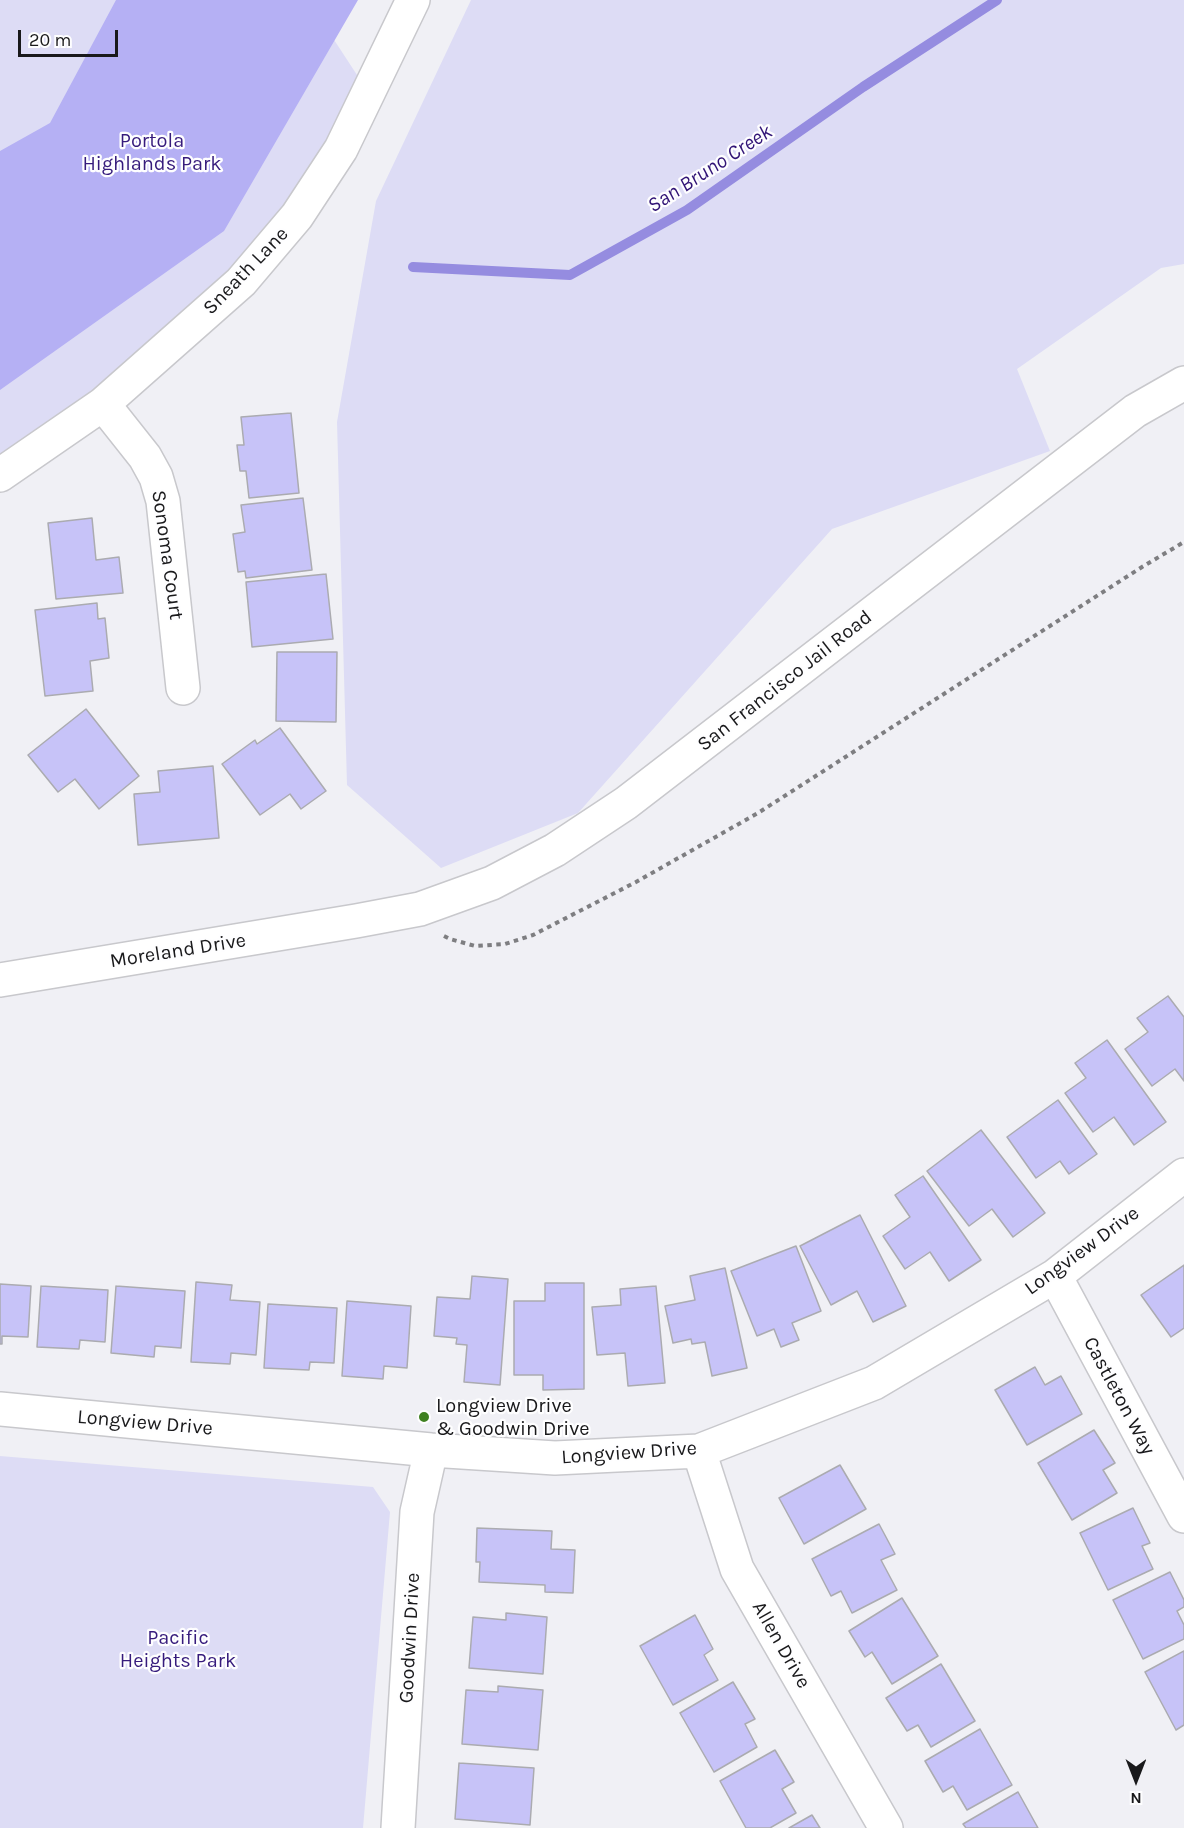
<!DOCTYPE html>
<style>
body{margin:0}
#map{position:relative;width:1184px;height:1828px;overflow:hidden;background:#f0f0f5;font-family:Karla,sans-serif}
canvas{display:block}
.north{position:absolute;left:1106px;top:1750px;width:60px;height:60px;-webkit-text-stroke:4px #fefeff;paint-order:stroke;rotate:180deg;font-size:16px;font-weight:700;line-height:24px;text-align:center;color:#19191b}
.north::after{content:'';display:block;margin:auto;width:21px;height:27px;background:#19191b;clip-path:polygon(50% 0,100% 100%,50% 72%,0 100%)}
.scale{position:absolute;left:18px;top:30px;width:100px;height:27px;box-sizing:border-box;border:3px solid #19191b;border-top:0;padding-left:8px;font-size:18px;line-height:21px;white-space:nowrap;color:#19191b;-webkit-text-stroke:4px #fefeff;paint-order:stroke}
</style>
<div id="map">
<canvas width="1184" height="1828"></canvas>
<div class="north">N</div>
<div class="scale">20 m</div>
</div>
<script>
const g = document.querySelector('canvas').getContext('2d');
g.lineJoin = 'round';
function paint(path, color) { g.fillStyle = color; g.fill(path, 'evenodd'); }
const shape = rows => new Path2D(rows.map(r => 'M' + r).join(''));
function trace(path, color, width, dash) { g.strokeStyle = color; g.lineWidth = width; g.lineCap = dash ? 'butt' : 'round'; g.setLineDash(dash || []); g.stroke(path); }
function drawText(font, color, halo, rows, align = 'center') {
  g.font = font + ' Karla,sans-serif'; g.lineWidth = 4.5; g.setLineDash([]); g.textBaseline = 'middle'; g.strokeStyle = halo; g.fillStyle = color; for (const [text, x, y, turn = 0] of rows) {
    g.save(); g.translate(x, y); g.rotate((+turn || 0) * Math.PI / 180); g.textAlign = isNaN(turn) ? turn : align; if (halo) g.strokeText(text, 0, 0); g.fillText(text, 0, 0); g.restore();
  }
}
const green = shape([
 [0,0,308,0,376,104,302,212,0,479],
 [471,0,1184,0,1184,264,1161,268,1017,369,1050,451,832,529,578,813,441,868,347,785,337,422,376,201],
 [0,1456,373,1487,390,1512,363,1828,0,1828]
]);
const forest = shape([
 [116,0,358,0,224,231,0,390,0,151,50,123]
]);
const stream = shape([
 [413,267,570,275,687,210,863,87,997,0]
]);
const building = shape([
 [291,413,299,493,249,498,246,471,240,471,237,445,244,445,241,417,291,413],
 [303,498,312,570,246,578,245,571,238,572,233,534,245,532,241,505,303,498],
 [92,518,96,560,119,557,123,593,56,599,48,523,92,518],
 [326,574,333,639,252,647,246,582,326,574],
 [97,603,98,619,105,618,109,658,90,661,93,691,45,696,35,610,97,603],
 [277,652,337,652,336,722,276,721,277,652],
 [86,709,139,776,99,809,75,779,58,792,28,755,86,709],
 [280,728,326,791,301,809,290,794,260,815,222,764,255,740,257,744,280,728],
 [213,766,219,838,138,845,134,794,160,792,158,771,213,766],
 [1168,996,1184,1017,1184,1081,1175,1069,1152,1086,1125,1049,1148,1032,1137,1018,1168,996],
 [1107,1040,1166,1122,1134,1145,1114,1117,1093,1132,1065,1093,1086,1078,1075,1063,1107,1040],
 [1058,1100,1097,1154,1069,1174,1060,1161,1036,1178,1007,1137,1058,1100],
 [981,1130,1045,1213,1013,1237,992,1209,969,1226,927,1171,981,1130],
 [923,1176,981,1260,949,1281,930,1252,905,1269,883,1236,910,1217,895,1195,923,1176],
 [860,1215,906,1306,873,1322,857,1291,831,1305,800,1246,860,1215],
 [796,1246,821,1311,792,1323,799,1340,781,1347,774,1329,757,1336,731,1271,796,1246],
 [1184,1265,1184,1328,1171,1337,1141,1295,1184,1265],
 [725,1268,747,1368,712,1376,705,1342,692,1344,691,1339,673,1343,665,1306,695,1300,690,1276,725,1268],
 [472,1276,508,1279,500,1385,464,1382,467,1345,456,1344,457,1338,434,1336,437,1297,470,1299,472,1276],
 [196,1282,232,1285,230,1300,260,1302,256,1355,231,1353,230,1364,191,1362,196,1282],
 [545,1283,584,1283,584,1389,543,1390,543,1375,514,1375,514,1301,545,1301,545,1283],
 [0,1284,31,1286,28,1337,2,1336,2,1344,0,1344,0,1284],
 [41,1286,108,1290,105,1342,80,1340,79,1349,37,1347,41,1286],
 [116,1286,185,1291,181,1348,155,1346,154,1357,111,1353,116,1286],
 [656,1286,665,1383,628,1386,625,1353,597,1355,592,1307,621,1305,620,1289,656,1286],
 [347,1301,411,1306,407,1368,384,1366,383,1379,342,1376,347,1301],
 [268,1304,337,1308,334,1363,310,1362,309,1370,264,1368,268,1304],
 [1035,1367,1045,1385,1061,1376,1082,1414,1027,1445,995,1390,1035,1367],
 [1094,1430,1115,1463,1103,1470,1117,1493,1072,1520,1038,1463,1094,1430],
 [840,1465,866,1509,804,1544,779,1498,840,1465],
 [1133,1508,1150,1543,1142,1546,1153,1569,1108,1590,1080,1533,1133,1508],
 [879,1524,895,1554,881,1560,897,1590,852,1613,841,1591,831,1596,812,1559,879,1524],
 [477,1528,552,1531,551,1549,575,1550,573,1593,545,1592,545,1585,479,1582,480,1562,476,1562,477,1528],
 [1170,1572,1184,1600,1184,1607,1177,1611,1184,1625,1184,1639,1143,1659,1113,1600,1170,1572],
 [902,1598,938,1656,892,1684,872,1652,865,1657,849,1631,902,1598],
 [506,1613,547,1617,543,1674,469,1668,473,1617,506,1620,506,1613],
 [695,1615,713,1649,704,1655,718,1680,673,1705,640,1646,695,1615],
 [1184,1651,1184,1725,1176,1730,1145,1672,1184,1651],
 [941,1664,975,1721,931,1747,918,1725,907,1731,886,1698,941,1664],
 [733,1682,755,1719,745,1724,757,1747,714,1772,680,1713,733,1682],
 [498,1686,543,1690,538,1750,462,1744,466,1690,498,1692,498,1686],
 [980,1729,1012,1785,967,1810,953,1786,943,1792,925,1761,980,1729],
 [775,1750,794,1782,782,1789,796,1813,770,1828,746,1828,720,1781,775,1750],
 [459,1763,534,1768,530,1825,455,1819,459,1763],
 [1018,1792,1038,1828,966,1828,963,1824,1018,1792],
 [812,1815,820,1828,789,1828,812,1815]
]);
const path = shape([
 [444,936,450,939,475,946,505,944,533,935,636,882,758,813,1142,567,1184,542]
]);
const minor = shape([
 [103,404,145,457,156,477,163,501,183,688],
 [0,475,103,404,241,282,297,216,341,149,413,0],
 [0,980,356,921,420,909,492,883,555,850,626,803,1135,411,1184,383],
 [1055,1276,1184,1516],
 [0,1409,431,1450,555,1458,699,1451,874,1383,1055,1276,1184,1175],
 [699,1451,737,1569,886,1828],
 [398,1828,417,1512,431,1450]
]);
const markers = [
 [424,1417,6,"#3f8020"]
];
const parkNames = [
 ["Portola",152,141],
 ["Highlands Park",152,164],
 ["Pacific",178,1638],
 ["Heights Park",178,1661]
];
const streetNames = [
 ["Sneath Lane",246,271,-46],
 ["Sonoma Court",167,555,82],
 ["San Francisco Jail Road",785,681,-38],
 ["Moreland Drive",178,951,-9],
 ["Longview Drive",1082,1251,-36],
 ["Castleton Way",1119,1396,62],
 ["Longview Drive",145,1423,5],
 ["Longview Drive",629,1453,-4],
 ["Goodwin Drive",410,1638,-87],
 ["Allen Drive",781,1645,60]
];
const poiNames = [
 ["Longview Drive",436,1406],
 ["& Goodwin Drive",436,1429]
];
const waterNames = [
 ["San Bruno Creek",710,169,-33]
];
paint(green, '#dddcf5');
paint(forest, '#b5b0f4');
trace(stream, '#958ce0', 10);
paint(building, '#c7c3f8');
trace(building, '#ababb0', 1.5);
trace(minor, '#c8c8cc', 36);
trace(path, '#7e7e81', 4, [4.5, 4.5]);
trace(minor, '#fff', 33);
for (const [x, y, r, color] of markers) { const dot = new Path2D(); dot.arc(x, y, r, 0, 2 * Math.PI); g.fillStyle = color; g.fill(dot); trace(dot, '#fefeff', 2); }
drawText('20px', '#361b7c', '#fefeff', parkNames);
drawText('20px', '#19191b', '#fefeff', streetNames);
drawText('20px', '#19191b', '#fefeff', poiNames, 'left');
drawText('italic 21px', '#311476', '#fefeff', waterNames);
</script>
